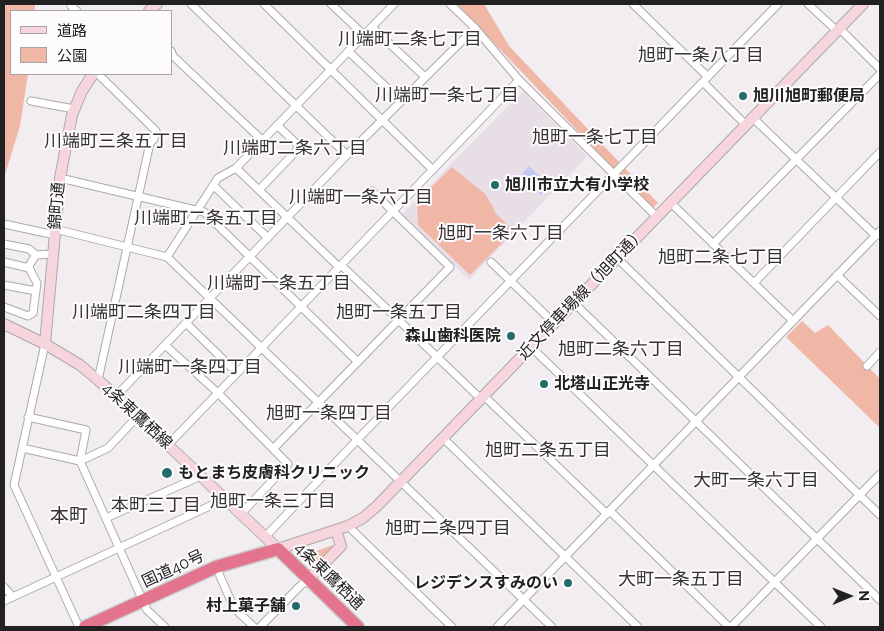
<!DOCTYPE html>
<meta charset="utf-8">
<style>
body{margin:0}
#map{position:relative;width:884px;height:631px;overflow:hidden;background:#f1edf0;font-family:Raleway,"Noto Sans JP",sans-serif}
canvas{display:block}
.frame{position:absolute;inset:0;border:5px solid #222122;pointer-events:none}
.legend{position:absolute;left:10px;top:10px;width:162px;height:65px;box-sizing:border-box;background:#fefbfd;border:1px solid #a6a4a5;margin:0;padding:6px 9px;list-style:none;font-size:15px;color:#222122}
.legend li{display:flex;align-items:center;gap:10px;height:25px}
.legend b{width:25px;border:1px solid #a6a4a5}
.north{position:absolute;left:824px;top:571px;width:50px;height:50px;-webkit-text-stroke:4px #fefbfd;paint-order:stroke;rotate:89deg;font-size:14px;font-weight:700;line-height:20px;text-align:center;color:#222122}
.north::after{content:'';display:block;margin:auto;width:18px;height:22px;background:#222122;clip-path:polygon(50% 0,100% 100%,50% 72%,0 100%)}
</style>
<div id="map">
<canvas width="884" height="631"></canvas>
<div class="frame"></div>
<ul class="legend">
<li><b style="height:6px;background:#f7d5dd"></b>道路</li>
<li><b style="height:14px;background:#f1b7a6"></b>公園</li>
</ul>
<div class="north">N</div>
</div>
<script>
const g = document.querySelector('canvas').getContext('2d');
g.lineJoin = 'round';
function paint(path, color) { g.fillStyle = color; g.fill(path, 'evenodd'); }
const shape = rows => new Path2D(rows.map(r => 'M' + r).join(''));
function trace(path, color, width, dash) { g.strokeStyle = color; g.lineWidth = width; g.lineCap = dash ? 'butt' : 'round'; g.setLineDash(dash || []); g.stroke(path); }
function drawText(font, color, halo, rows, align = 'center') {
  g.font = font + ' Raleway,"Noto Sans JP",sans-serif'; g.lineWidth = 4; g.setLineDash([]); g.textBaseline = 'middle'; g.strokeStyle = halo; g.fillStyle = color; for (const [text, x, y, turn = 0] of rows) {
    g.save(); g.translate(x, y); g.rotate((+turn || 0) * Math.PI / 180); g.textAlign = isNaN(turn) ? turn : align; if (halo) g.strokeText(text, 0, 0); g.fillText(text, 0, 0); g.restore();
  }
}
const built = shape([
 [523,91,587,156,469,280,402,214]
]);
const green = shape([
 [4,4,35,4,35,11,11,11,11,74,28,74,20,126,4,178],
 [457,4,484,4,509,46,658,203,652,209],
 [452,167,485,194,492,205,496,214,514,231,470,275,418,225,417,201],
 [802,321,815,333,828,325,880,379,880,428,786,337],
 [336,544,312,568,305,562,308,554]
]);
const water = shape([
 [529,166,550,186,541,195,521,175]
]);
const street = shape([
 [73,4,71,6,77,11],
 [191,4,347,155],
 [264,4,433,170],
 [331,4,364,35],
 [450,4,475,28,519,80,657,217],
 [633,4,708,77],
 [808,4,837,31],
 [372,27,425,77],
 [839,28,880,69],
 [171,51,173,56,262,140],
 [348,51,401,101],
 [703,82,746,125],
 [31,101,74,109],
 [753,118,876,236],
 [236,168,339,267],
 [60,178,204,212,358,362],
 [213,185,268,238],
 [259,190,300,147,277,125],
 [671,203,793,321],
 [4,224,55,235],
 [55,229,167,257,552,627],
 [4,244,29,249,36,255],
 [713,244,880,74],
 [167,257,218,178,236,168,394,4],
 [617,258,880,515],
 [4,262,29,268],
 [491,262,554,323],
 [341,265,481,399],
 [837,275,880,316],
 [754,283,880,152],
 [4,285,36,291],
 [574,303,880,600],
 [4,307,28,316,33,313,37,283,29,268,30,264,36,255,53,254],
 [186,323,237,373],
 [45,344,14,485,79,627],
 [165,345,217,392,288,464,241,514],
 [531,347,821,627],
 [867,366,880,352],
 [98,380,150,143,154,139,156,131,98,74],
 [116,396,347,155,475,28],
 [484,396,607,514],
 [28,417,86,430,80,461,147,610,165,627],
 [443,438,638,627],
 [168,445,519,80],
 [22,448,80,461,108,448,138,416],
 [274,448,450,267,372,191],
 [610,511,729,627],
 [106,518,201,476],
 [348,526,452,627],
 [265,537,357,440,778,4],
 [216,567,234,608,254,627],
 [4,587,13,597],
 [4,601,225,499],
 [260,627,300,586,309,579],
 [497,627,880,231],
 [731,627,880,474]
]);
const secondary = shape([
 [149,11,157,4],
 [4,324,45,344,80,365,98,380,116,396,278,549,348,526,363,518,377,506,863,4],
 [45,344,60,178,72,115,82,91,93,74],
 [309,579,341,546,336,530]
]);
const highway = shape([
 [85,627,216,567,278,549,358,627]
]);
const markers = [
 [743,96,5,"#226d69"],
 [495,185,5,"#226d69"],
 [511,336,5,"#226d69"],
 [544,384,5,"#226d69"],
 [167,473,6,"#226d69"],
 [568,583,5,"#226d69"],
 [296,606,5,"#226d69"]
];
const poiNames = [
 ["旭川旭町郵便局",753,96],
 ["旭川市立大有小学校",505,185],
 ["森山歯科医院",501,336,"right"],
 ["北塔山正光寺",554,384],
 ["もとまち皮膚科クリニック",178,473],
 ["レジデンスすみのい",558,583,"right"],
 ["村上菓子舗",286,606,"right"]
];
const streetNames = [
 ["錦町通",57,206,-85],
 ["近文停車場線（旭町通）",582,294,-46],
 ["4条東鷹栖線",137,416,43],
 ["国道40号",173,569,-25],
 ["4条東鷹栖通",329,576,44]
];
const neighbourhoodNames = [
 ["川端町二条七丁目",410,40],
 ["旭町一条八丁目",701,56],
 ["川端町一条七丁目",447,96],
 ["旭町一条七丁目",595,138],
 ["川端町三条五丁目",116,142],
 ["川端町二条六丁目",295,149],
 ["川端町一条六丁目",361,198],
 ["川端町二条五丁目",206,219],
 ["旭町一条六丁目",501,234],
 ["旭町二条七丁目",721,258],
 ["川端町一条五丁目",279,284],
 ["川端町二条四丁目",144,313],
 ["旭町一条五丁目",399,313],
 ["旭町二条六丁目",621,350],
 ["川端町一条四丁目",190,368],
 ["旭町一条四丁目",329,414],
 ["旭町二条五丁目",548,451],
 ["大町一条六丁目",756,481],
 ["旭町一条三丁目",273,502],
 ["本町三丁目",156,506],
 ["旭町二条四丁目",448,529],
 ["大町一条五丁目",681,580]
];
const quarterNames = [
 ["本町",69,516]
];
paint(built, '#e8dee5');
paint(green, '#f1b7a6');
paint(water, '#c3c9f7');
trace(street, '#aca9ab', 9);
trace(secondary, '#aca9ab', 12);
trace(highway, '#cacaca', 15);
trace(street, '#fff', 7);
trace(secondary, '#f7d5dd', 10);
trace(highway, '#e4748e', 12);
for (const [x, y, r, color] of markers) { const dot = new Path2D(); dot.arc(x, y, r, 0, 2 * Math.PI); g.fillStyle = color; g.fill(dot); trace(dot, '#fefbfd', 2); }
drawText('bold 16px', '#222122', '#fefbfd', poiNames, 'left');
drawText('16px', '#222122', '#fefbfd', streetNames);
drawText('18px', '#363335', '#fefbfd', neighbourhoodNames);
drawText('19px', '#363335', '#fefbfd', quarterNames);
</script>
